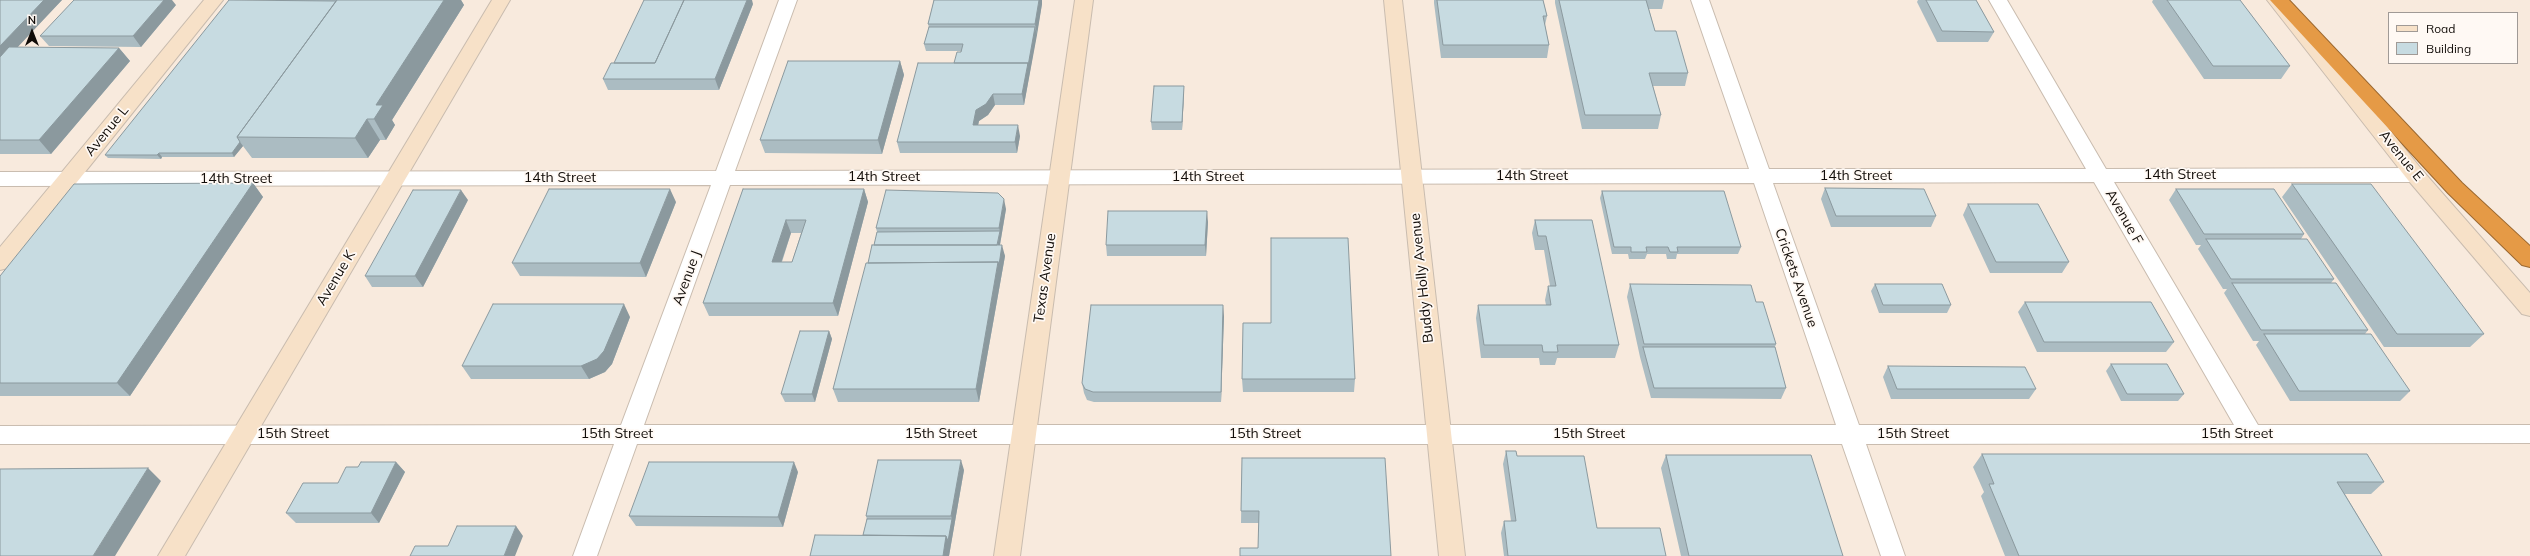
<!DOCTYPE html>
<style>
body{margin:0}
#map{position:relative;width:2530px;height:556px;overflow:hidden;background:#f8eadd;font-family:Mulish,sans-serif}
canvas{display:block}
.legend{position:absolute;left:2388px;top:12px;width:130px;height:52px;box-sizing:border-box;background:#fff9f4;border:1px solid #a09a96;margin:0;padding:5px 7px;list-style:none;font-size:12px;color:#110c08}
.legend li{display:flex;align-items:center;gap:8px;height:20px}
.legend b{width:20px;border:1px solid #a09a96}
.north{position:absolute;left:12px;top:12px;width:40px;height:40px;-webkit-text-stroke:3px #fff9f4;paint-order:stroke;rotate:0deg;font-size:11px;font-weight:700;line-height:16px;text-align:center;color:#110c08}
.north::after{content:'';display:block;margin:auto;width:14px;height:18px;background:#110c08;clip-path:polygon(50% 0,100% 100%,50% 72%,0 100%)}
</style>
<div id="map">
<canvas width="2530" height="556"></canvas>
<ul class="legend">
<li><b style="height:5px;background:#f7e1c8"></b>Road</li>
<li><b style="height:11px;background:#c7dbe1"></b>Building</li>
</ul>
<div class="north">N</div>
</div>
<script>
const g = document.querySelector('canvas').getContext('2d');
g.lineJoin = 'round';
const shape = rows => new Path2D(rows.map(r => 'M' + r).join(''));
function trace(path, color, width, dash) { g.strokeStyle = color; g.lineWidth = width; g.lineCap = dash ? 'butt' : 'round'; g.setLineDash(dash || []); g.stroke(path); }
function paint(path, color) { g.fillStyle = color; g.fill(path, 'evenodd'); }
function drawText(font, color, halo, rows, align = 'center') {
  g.font = font + ' Mulish,sans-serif'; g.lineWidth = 3.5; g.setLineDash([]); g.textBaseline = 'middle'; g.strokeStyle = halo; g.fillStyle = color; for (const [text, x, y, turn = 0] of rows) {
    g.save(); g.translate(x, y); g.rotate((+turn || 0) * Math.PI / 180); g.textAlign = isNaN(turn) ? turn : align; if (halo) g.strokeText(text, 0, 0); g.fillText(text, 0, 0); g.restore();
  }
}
const street = shape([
 [779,0,797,0,735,171,1749,169,1691,0,1709,0,1769,169,2086,169,1989,0,2007,0,2106,169,2415,168,2422,170,2425,175,2422,180,2415,182,2114,182,2258,425,2530,425,2530,443,1866,444,1905,556,1881,556,1842,444,637,444,597,556,573,556,614,444,0,444,0,426,621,425,711,185,0,186,0,172,716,171,779,0],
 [2094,182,2234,425,1859,425,1773,183,2094,182],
 [1754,183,1836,425,644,425,730,185,1754,183]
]);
const secondary = shape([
 [204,0,223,0,8,268,0,270,0,247,204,0],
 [492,0,510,0,185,556,158,556,492,0],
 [1075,0,1093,0,1020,556,994,556,1075,0],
 [1384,0,1402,0,1465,556,1439,556,1384,0],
 [2267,0,2286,0,2422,170,2530,293,2530,316,2522,314,2408,180,2267,0]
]);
const highway = shape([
 [2270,0,2289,0,2462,183,2530,246,2530,267,2522,265,2448,193,2270,0]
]);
const wall = shape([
 [0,0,62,0,17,47,119,48,130,61,51,154,0,154],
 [276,0,461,0,464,5,392,120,395,125,386,140,380,140,368,158,252,158,243,146,234,157,162,157,161,159,108,158,105,155],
 [934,0,1042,0,1042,4,1024,105,995,105,988,115,979,121,978,125,1020,136,1017,153,900,153,897,142,954,63,961,51,926,51,924,44,929,27,928,24],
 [1434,0,1543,0,1547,16,1545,25,1549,45,1547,58,1441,58,1434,3],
 [1555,0,1664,0,1662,9,1649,9,1655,31,1688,73,1685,86,1653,86,1661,115,1658,129,1582,129,1555,3],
 [1918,0,1976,0,1994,32,1988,42,1937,42,1917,2],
 [2153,0,2240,0,2290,66,2281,79,2204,79,2152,2],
 [753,4,719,90,608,90,603,79,614,63],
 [176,5,141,47,49,46,40,36],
 [900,61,904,75,882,154,765,153,760,140],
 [1184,94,1182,130,1152,130,1151,122],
 [253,183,263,197,130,396,0,396,0,276],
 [2292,184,2484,334,2470,347,2384,347,2282,197],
 [1825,188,1936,216,1931,227,1831,227,1821,199],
 [743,189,864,189,868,202,838,316,709,316,703,303],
 [791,233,801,233,792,262,782,262],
 [2176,189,2304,234,2301,239,2334,279,2331,283,2368,330,2365,334,2410,391,2400,401,2290,401,2256,345,2259,341,2253,341,2224,293,2227,289,2223,289,2198,249,2201,245,2196,245,2169,200],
 [1602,191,1741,247,1738,254,1677,254,1676,259,1667,259,1666,254,1647,254,1645,259,1629,259,1628,254,1612,254,1600,198],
 [468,200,423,287,372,287,365,276],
 [676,202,646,277,520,276,512,263],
 [1968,204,2069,262,2062,273,1990,273,1963,215],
 [1006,209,1000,245,1005,256,979,402,838,402,833,389,868,263,874,245,877,232,876,228],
 [1535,220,1619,345,1615,358,1557,358,1555,365,1540,365,1539,358,1481,358,1476,318,1478,305,1546,305,1545,300,1548,286,1550,286,1544,250,1535,250,1532,233],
 [1208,222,1206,256,1107,256,1106,245],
 [1630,284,1756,302,1776,344,1775,347,1786,388,1781,399,1651,398,1640,357,1627,297],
 [1875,284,1951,305,1947,313,1879,313,1871,291],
 [2025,302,2174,342,2166,352,2037,352,2018,312],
 [1224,316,1221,402,1094,402,1087,400,1084,393,1082,383],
 [630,317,612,364,605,372,589,379,471,379,462,366],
 [829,331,832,339,815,402,785,402,781,394],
 [2111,364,2184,394,2178,401,2121,401,2106,371],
 [1888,366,2036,389,2029,399,1891,399,1883,377],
 [1242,379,1355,379,1354,392,1243,392],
 [1506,451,1517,456,1597,528,1666,556,1504,556,1501,533,1504,521,1511,521,1503,464],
 [1982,454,2384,482,2371,494,2345,494,2382,556,2005,556,1981,496,1984,492,1973,467],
 [1666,455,1843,556,1681,556,1661,468],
 [1242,458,1391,556,1258,548,1259,523,1241,523],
 [396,462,405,472,379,523,296,523,286,513,338,483,358,467],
 [964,470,949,556,810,556,863,535,867,519,866,516],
 [798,472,783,527,636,526,629,516]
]);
const shadedWall = shape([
 [44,0,62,0,0,66,0,46],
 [164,0,172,0,176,5,141,47,133,36],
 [444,0,461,0,464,5,392,120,395,125,386,140,374,119,376,105],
 [747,0,752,0,753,4,719,90,715,79],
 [1039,0,1042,0,1042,4,1037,35,1035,24],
 [1035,27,1037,35,1024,105,1022,94,1028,63],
 [119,48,130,61,51,154,39,140],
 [900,61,904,75,882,154,878,140],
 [1184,86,1184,94,1182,130,1182,122],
 [993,94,995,105,988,115,979,121,976,135,973,125,976,110],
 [367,119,380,140,368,158,355,138],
 [1018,125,1020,136,1017,153,1015,142],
 [240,142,243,146,234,157,232,153],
 [159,153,162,157,161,159,157,155],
 [253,183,263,197,130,396,117,383],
 [670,189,676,202,646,277,640,263],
 [864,189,868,202,838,316,833,303],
 [461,190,468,200,423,287,415,276],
 [1004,199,1006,209,998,256,997,248,1000,231,999,228],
 [1207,211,1208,222,1206,256,1205,245],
 [786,220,791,233,777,275,772,262],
 [1002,245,1005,256,979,402,976,389,998,262],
 [624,304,630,317,612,364,605,372,589,379,581,366],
 [1223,305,1224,316,1221,402,1221,392],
 [829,331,832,339,815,402,812,394],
 [961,460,964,470,949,556,943,556,946,536,952,519,951,516],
 [396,462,405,472,379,523,371,513],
 [794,462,798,472,783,527,778,517],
 [148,468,161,481,115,556,93,556],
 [516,526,523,536,515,556,504,556]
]);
const building = shape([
 [0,0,44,0,0,46,0,0],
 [74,0,164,0,133,36,40,36,74,0],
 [229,0,336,1,237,137,240,142,232,153,159,153,157,155,105,155,229,0],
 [337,0,444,0,376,105,383,105,374,119,367,119,355,138,237,137,337,0],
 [644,0,684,0,655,63,614,63,644,0],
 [684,0,747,0,715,79,603,79,611,63,655,63,684,0],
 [934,0,1039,0,1035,24,928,24,934,0],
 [1437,0,1543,0,1547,16,1543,16,1549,45,1443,45,1437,0],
 [1559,0,1646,0,1655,31,1676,31,1688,73,1649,73,1661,115,1585,115,1559,0],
 [1926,0,1976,0,1994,32,1942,31,1926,0],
 [2167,0,2240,0,2290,66,2213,66,2167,0],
 [929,27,1035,27,1028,66,1028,63,954,63,957,52,961,52,963,44,924,44,929,27],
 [9,47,119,48,39,140,0,140,0,57,9,47],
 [788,61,900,61,878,140,760,140,788,61],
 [918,63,1028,63,1022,94,993,94,986,104,976,110,973,125,1018,125,1015,142,897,142,918,63],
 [1154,86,1184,86,1182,122,1151,122,1154,86],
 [253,183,117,383,0,383,0,276,74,184,253,183],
 [2292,184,2371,184,2484,334,2397,334,2292,184],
 [1825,188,1924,189,1936,216,1836,216,1825,188],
 [549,189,670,189,640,263,512,263,549,189],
 [743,189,864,189,833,303,703,303,743,189],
 [786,220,806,220,792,262,772,262,786,220],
 [2176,189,2274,189,2304,234,2204,234,2176,189],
 [413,190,461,190,415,276,365,276,413,190],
 [886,190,998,193,1004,199,999,228,876,228,886,190],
 [1602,191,1724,191,1741,247,1677,247,1678,252,1670,252,1668,247,1646,247,1647,252,1631,252,1631,247,1614,247,1602,191],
 [1968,204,2038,204,2069,262,1996,262,1968,204],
 [1108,211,1207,211,1205,245,1106,245,1108,211],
 [1535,220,1592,220,1619,345,1557,345,1558,352,1543,352,1542,345,1484,345,1478,305,1551,305,1548,286,1556,286,1546,236,1538,236,1535,220],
 [1000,231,997,245,874,245,877,232,1000,231],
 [1271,238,1348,238,1355,379,1242,379,1243,323,1271,323,1271,238],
 [2206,239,2307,239,2334,279,2231,279,2206,239],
 [872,245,1002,245,999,265,998,262,868,263,872,245],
 [998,262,976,389,833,389,866,263,998,262],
 [2232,283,2336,283,2368,330,2261,330,2232,283],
 [1630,284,1751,285,1756,302,1763,302,1776,344,1644,344,1630,284],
 [1875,284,1942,284,1951,305,1883,305,1875,284],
 [2025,302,2151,302,2174,342,2044,342,2025,302],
 [493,304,624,304,604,351,597,359,581,366,462,366,493,304],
 [1091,305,1223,305,1221,392,1093,392,1085,389,1082,383,1091,305],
 [800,331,829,331,812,394,781,394,800,331],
 [2264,334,2371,334,2410,391,2299,391,2264,334],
 [1643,347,1775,347,1786,388,1654,388,1643,347],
 [2111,364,2167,364,2184,394,2127,394,2111,364],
 [1888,366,2025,367,2036,389,1897,389,1888,366],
 [1506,451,1516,451,1517,456,1584,456,1597,528,1660,528,1666,556,1508,556,1504,521,1516,521,1506,451],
 [1982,454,2367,454,2384,482,2337,482,2382,556,2019,556,1989,484,1994,484,1982,454],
 [1666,455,1811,455,1843,556,1689,556,1666,455],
 [1242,458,1385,458,1391,556,1240,556,1240,548,1258,548,1259,511,1241,511,1242,458],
 [878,460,961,460,951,516,866,516,878,460],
 [361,462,396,462,371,513,286,513,303,483,338,483,346,467,358,467,361,462],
 [649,462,794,462,778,517,629,516,649,462],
 [148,468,93,556,0,556,0,469,148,468],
 [867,519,952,519,948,541,946,536,863,535,867,519],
 [457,526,516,526,504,556,410,556,415,546,448,546,457,526],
 [815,535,946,536,943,556,810,556,815,535]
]);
const streetNames = [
 ["Avenue L",107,131,-51],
 ["Avenue E",2401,156,51],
 ["14th Street",2180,175],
 ["14th Street",1532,176],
 ["14th Street",1856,176],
 ["14th Street",884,177],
 ["14th Street",1208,177],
 ["14th Street",560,178],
 ["14th Street",236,179],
 ["Avenue F",2124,217,60],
 ["Avenue K",336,278,-59],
 ["Avenue J",687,278,-70],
 ["Texas Avenue",1045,278,-82],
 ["Buddy Holly Avenue",1422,278,-96],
 ["Crickets Avenue",1796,278,71],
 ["15th Street",293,434],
 ["15th Street",617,434],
 ["15th Street",941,434],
 ["15th Street",1265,434],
 ["15th Street",1589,434],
 ["15th Street",1913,434],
 ["15th Street",2237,434]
];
trace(street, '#c9bcaf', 2);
trace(secondary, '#c9bcaf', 2);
trace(highway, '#9b6830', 2);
paint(street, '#fff');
paint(secondary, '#f7e1c8');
paint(highway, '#e59a46');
paint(wall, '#abbcc2');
paint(shadedWall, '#8b999e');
paint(building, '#c7dbe1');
trace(building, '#8b999e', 1);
drawText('14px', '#110c08', '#fff9f4', streetNames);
</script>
